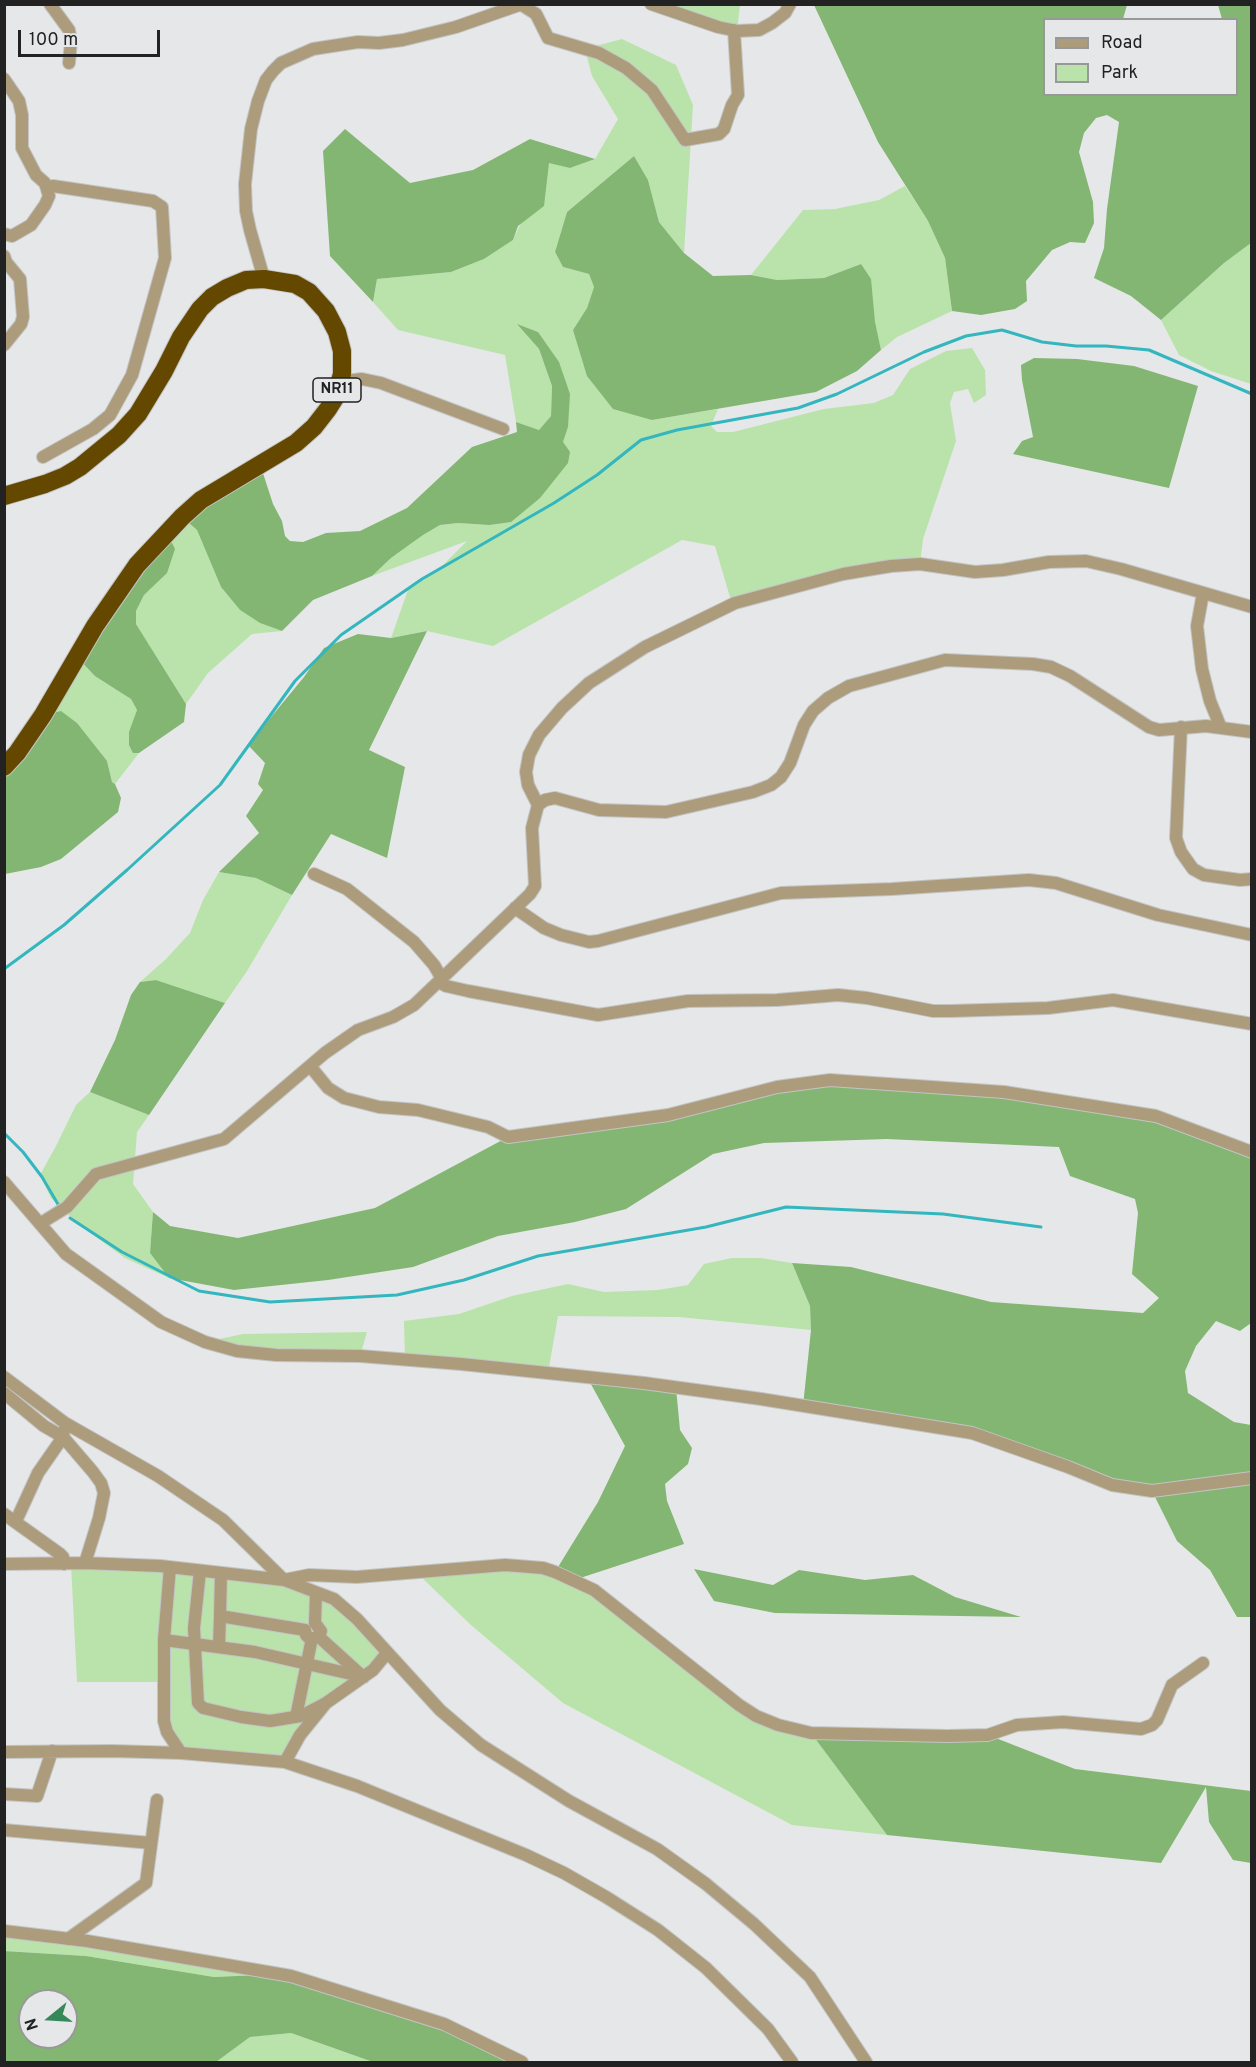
<!DOCTYPE html>
<style>
body{margin:0}
#map{position:relative;width:1256px;height:2067px;overflow:hidden;background:#e6e7e8;font-family:Overpass,sans-serif}
canvas{display:block}
.frame{position:absolute;inset:0;border:6px solid #222223;pointer-events:none}
.legend{position:absolute;left:1043px;top:18px;width:195px;height:78px;box-sizing:border-box;background:#e6e7e8;border:2px solid #989899;margin:0;padding:8px 10px;list-style:none;font-size:18px;color:#222223}
.legend li{display:flex;align-items:center;gap:12px;height:30px}
.legend b{width:30px;border:2px solid #989899}
.north{position:absolute;left:18px;top:1989px;width:60px;height:60px;box-sizing:border-box;background:#e6e7e8;border:2px solid #989899;border-radius:50%;rotate:252deg;font-size:16px;font-weight:700;line-height:24px;text-align:center;color:#222223}
.north::after{content:'';display:block;margin:auto;width:21px;height:27px;background:#36885a;clip-path:polygon(50% 0,100% 100%,50% 72%,0 100%)}
.scale{position:absolute;left:18px;top:30px;width:142px;height:27px;box-sizing:border-box;border:3px solid #222223;border-top:0;padding-left:8px;font-size:18px;line-height:21px;white-space:nowrap;color:#222223;-webkit-text-stroke:4px #e6e7e8;paint-order:stroke}
</style>
<div id="map">
<canvas width="1256" height="2067"></canvas>
<div class="frame"></div>
<ul class="legend">
<li><b style="height:8px;background:#ad9c7c"></b>Road</li>
<li><b style="height:16px;background:#b9e3ab"></b>Park</li>
</ul>
<div class="north">N</div>
<div class="scale">100 m</div>
</div>
<script>
const g = document.querySelector('canvas').getContext('2d');
g.lineJoin = 'round';
function paint(path, color) { g.fillStyle = color; g.fill(path, 'evenodd'); }
const shape = rows => new Path2D(rows.map(r => 'M' + r).join(''));
function trace(path, color, width, dash) { g.strokeStyle = color; g.lineWidth = width; g.lineCap = dash ? 'butt' : 'round'; g.setLineDash(dash || []); g.stroke(path); }
function drawText(font, color, halo, rows, align = 'center') {
  g.font = font + ' Overpass,sans-serif'; g.lineWidth = 4.5; g.setLineDash([]); g.textBaseline = 'middle'; g.strokeStyle = halo; g.fillStyle = color; for (const [text, x, y, turn = 0] of rows) {
    g.save(); g.translate(x, y); g.rotate((+turn || 0) * Math.PI / 180); g.textAlign = isNaN(turn) ? turn : align; if (halo) g.strokeText(text, 0, 0); g.fillText(text, 0, 0); g.restore();
  }
}
const green = shape([
 [651,5,740,5,737,31],
 [622,39,676,65,693,105,684,253,659,222,648,180,634,156,567,212,555,252,563,267,589,274,594,287,587,308,573,330,652,420,718,409,711,426,717,432,733,432,824,409,874,403,893,395,910,369,946,351,972,348,985,370,986,395,974,403,968,389,954,392,950,403,956,441,923,539,920,564,891,566,732,604,715,546,682,540,493,646,427,631,391,638,408,590,438,570,467,541,372,576,391,558,423,535,440,525,458,523,489,525,563,442,568,427,538,332,518,325,539,349,552,386,551,416,539,430,516,422,505,355,398,330,373,302,377,279,451,272,484,259,513,240,549,162,570,168,595,159,618,119,592,76,585,49],
 [905,186,928,221,945,258,952,311,897,337,881,350,861,264,824,278,777,280,751,275,803,210,835,209,879,200],
 [1251,243,1251,384,1211,371,1179,355,1161,320,1224,263],
 [182,517,197,530,221,587,240,610,260,623,282,631,252,634,208,673,186,704,136,624,136,611,144,595,167,572,167,533],
 [77,657,131,699,137,710,134,720,133,753,139,753,115,784,112,782,107,761,43,715],
 [219,872,256,878,292,895,247,971,225,1003,156,980,140,982,166,959,190,933,203,900],
 [90,1092,149,1115,137,1132,133,1184,153,1212,150,1253,169,1278,125,1258,78,1224,51,1198,40,1175,57,1144,76,1105],
 [732,1258,761,1258,792,1263,810,1306,811,1330,679,1317,558,1316,548,1373,405,1359,404,1321,459,1314,512,1296,568,1284,604,1292,658,1290,688,1285,704,1264],
 [367,1332,360,1356,276,1355,205,1342,243,1334],
 [71,1564,245,1577,335,1598,389,1649,338,1694,285,1762,181,1753,167,1732,163,1682,77,1682],
 [521,1565,587,1586,739,1705,811,1733,887,1835,792,1825,563,1703,471,1625,416,1572],
 [4,1931,283,1974,214,1977,86,1956,5,1951],
 [291,2033,373,2062,216,2062,250,2037]
]);
const forest = shape([
 [814,5,1127,5,1123,19,1044,20,1044,94,1236,94,1236,20,1222,19,1218,5,1251,5,1251,243,1224,263,1161,320,1131,296,1094,278,1104,248,1107,209,1119,122,1107,115,1096,118,1084,133,1079,152,1093,202,1094,223,1085,243,1070,242,1052,250,1026,281,1027,301,1015,309,981,315,952,311,945,258,928,221,878,142],
 [345,129,410,183,473,170,530,139,595,159,570,168,549,163,544,206,518,226,513,240,484,259,451,272,377,279,373,302,330,256,323,151],
 [634,156,648,180,659,222,684,253,713,276,751,275,777,280,824,278,861,264,871,279,875,322,881,350,857,371,816,392,652,420,613,409,587,376,573,330,587,308,594,287,589,274,563,267,555,252,567,212],
 [517,324,538,332,559,362,570,394,568,427,563,442,570,452,568,463,540,498,511,522,489,525,458,523,440,525,423,535,391,558,372,576,313,600,282,631,260,623,240,610,221,587,197,530,182,517,260,464,273,504,282,521,285,536,290,541,303,542,326,533,360,531,407,508,472,447,517,432,516,422,539,430,551,416,552,386,539,349],
 [1034,358,1077,359,1134,366,1198,386,1169,488,1013,454,1022,441,1033,437,1022,380,1021,365],
 [167,533,175,549,167,573,144,595,136,611,136,624,186,704,184,722,139,753,133,753,129,745,129,732,137,710,131,699,95,676,77,657],
 [427,631,369,750,405,767,387,858,331,834,292,895,256,878,219,872,259,833,246,816,263,790,258,784,265,763,248,745,304,677,324,648,358,634,391,638],
 [61,711,77,723,107,761,112,782,115,784,121,798,118,812,61,859,41,867,5,874,5,767,43,715],
 [156,980,225,1003,149,1115,90,1092,115,1040,131,995,140,982],
 [808,1082,1004,1092,1156,1116,1251,1152,1251,1323,1240,1331,1216,1321,1196,1346,1185,1371,1188,1393,1234,1422,1251,1425,1251,1617,1237,1617,1210,1570,1177,1541,1152,1491,1112,1485,972,1433,803,1406,811,1330,810,1306,792,1263,851,1267,991,1302,1143,1313,1159,1298,1132,1274,1138,1213,1135,1199,1070,1176,1059,1147,887,1139,764,1143,713,1154,626,1209,575,1222,498,1236,413,1267,328,1280,234,1290,169,1278,150,1253,153,1212,170,1226,238,1238,375,1208,508,1137,668,1115],
 [587,1377,676,1388,680,1430,692,1448,688,1464,665,1484,667,1501,684,1544,574,1580,555,1572,598,1502,625,1446],
 [694,1569,773,1585,799,1570,865,1580,913,1575,955,1597,1021,1617,775,1613,714,1601],
 [811,1733,988,1735,1075,1769,1251,1791,1251,1863,1233,1860,1209,1822,1206,1787,1161,1863,887,1835],
 [4,1951,86,1956,214,1977,283,1974,444,2024,522,2062,373,2062,291,2033,250,2037,216,2062,5,2062],
 [30,2001,66,2001,66,2037,30,2037]
]);
const stream = shape([
 [4,969,64,925,127,870,220,785,295,681,341,635,422,579,554,503,597,475,641,440,677,430,798,408,837,394,924,352,966,336,1002,330,1042,342,1076,346,1106,346,1149,350,1252,394],
 [4,1133,23,1152,42,1177,59,1206],
 [70,1218,122,1252,199,1291,270,1302,397,1295,464,1280,538,1256,706,1227,786,1207,943,1214,1041,1227]
]);
const street = shape([
 [50,4,69,30,71,41,69,63],
 [651,4,718,27,737,31,759,30,772,23,785,13,790,4],
 [522,5,536,14,548,38,599,53,626,68,652,90,685,140,719,134,724,129,732,105,738,95,734,30],
 [4,79,19,101,22,115,22,148,36,175,45,183,49,196,45,205,31,225,12,236,4,234],
 [4,256,6,262,20,279,23,317,21,324,4,345],
 [264,279,250,230,246,211,245,184,251,129,258,101,266,80,273,71,281,63,313,49,358,42,379,43,403,40,456,27,522,4],
 [339,382,362,379,381,383,503,429],
 [43,457,93,429,110,415,132,375,165,258,162,207,153,201,53,186,48,190],
 [1203,593,1197,626,1202,669,1210,701,1221,728],
 [1181,727,1176,838,1181,852,1193,869,1204,875,1240,880,1252,879],
 [538,805,528,785,526,772,529,755,539,735,562,708,589,683,645,647,735,603,843,574,891,566,920,564,975,572,1003,570,1049,562,1086,561,1121,569,1252,607],
 [314,874,347,889,414,942,434,965,442,979],
 [515,908,544,928,561,935,589,942,598,941,781,893,892,889,1029,880,1056,883,1158,915,1252,935],
 [439,982,446,986,468,991,598,1015,688,1001,777,1000,838,995,867,998,933,1011,951,1011,1048,1008,1113,1000,1252,1024],
 [310,1066,328,1088,344,1098,379,1107,418,1110,488,1127,508,1137,668,1115,777,1087,830,1080,1004,1092,1156,1116,1252,1152],
 [4,1182,66,1254,161,1322,205,1342,237,1351,276,1355,360,1356,461,1364,644,1383,761,1399,972,1433,1068,1467,1112,1485,1152,1491,1252,1478],
 [41,1223,67,1207,96,1174,224,1139,325,1053,358,1030,393,1017,414,1005,530,894,535,886,532,828,538,805,545,800,555,798,599,810,666,812,753,792,771,785,781,777,790,763,804,725,813,711,828,698,849,686,945,660,1033,664,1051,667,1070,676,1149,727,1159,730,1206,726,1252,732],
 [4,1377,65,1423,158,1476,223,1520,284,1580,334,1599,357,1619,440,1710,481,1745,569,1801,657,1849,706,1884,754,1924,810,1977,866,2062],
 [4,1393,44,1426,63,1437,38,1473,16,1521],
 [64,1430,63,1437,93,1472,101,1483,104,1493,99,1518,85,1563],
 [4,1514,60,1554,63,1557,64,1564],
 [4,1564,85,1563,160,1566,284,1580,309,1575,357,1577,505,1565,543,1568,555,1572,594,1590,739,1705,756,1716,778,1725,811,1733,947,1736,988,1735,1017,1725,1063,1722,1141,1729,1152,1725,1157,1720,1172,1685,1203,1663],
 [170,1567,164,1640,255,1652,364,1677],
 [200,1571,194,1628,198,1703,203,1708,241,1717,270,1721,301,1716,326,1703],
 [220,1616,221,1574],
 [318,1636,360,1674],
 [164,1640,164,1721,167,1732,181,1753],
 [219,1646,220,1616,305,1630,306,1635,310,1639,314,1638,319,1636,321,1631,315,1623,316,1593],
 [296,1717,312,1638],
 [4,1752,112,1751,181,1753,285,1762,357,1786,526,1855,564,1873,606,1897,658,1930,706,1968,768,2029,792,2062],
 [285,1762,300,1735,326,1703,373,1670,387,1653],
 [4,1794,37,1796,52,1751],
 [4,1830,151,1843],
 [4,1931,87,1941,291,1976,444,2024,522,2062],
 [68,1939,146,1883,157,1800]
]);
const highway = shape([
 [4,496,45,484,65,476,80,467,119,435,138,414,164,371,181,337,200,309,212,297,227,288,246,280,264,279,295,284,309,292,326,311,337,332,342,351,342,374,335,398,328,409,314,427,296,443,201,500,182,517,137,565,95,626,43,715,17,753,4,767]
]);
const shields = [
 [337,390,48]
];
const shieldNames = [
 ["NR11",337,390]
];
paint(green, '#b9e3ab');
paint(forest, '#83b672');
trace(stream, '#33b6be', 3);
trace(street, '#c3c4c5', 14);
trace(highway, '#c3c4c5', 20);
trace(street, '#ad9c7c', 12);
trace(highway, '#644800', 18);
for (const [x, y, w] of shields) { const box = new Path2D(); box.roundRect(x - w / 2, y - 12, w, 24, 4.5); g.fillStyle = '#e6e7e8'; g.fill(box); trace(box, '#222223', 1.5); }
drawText('bold 15px', '#222223', null, shieldNames);
</script>
